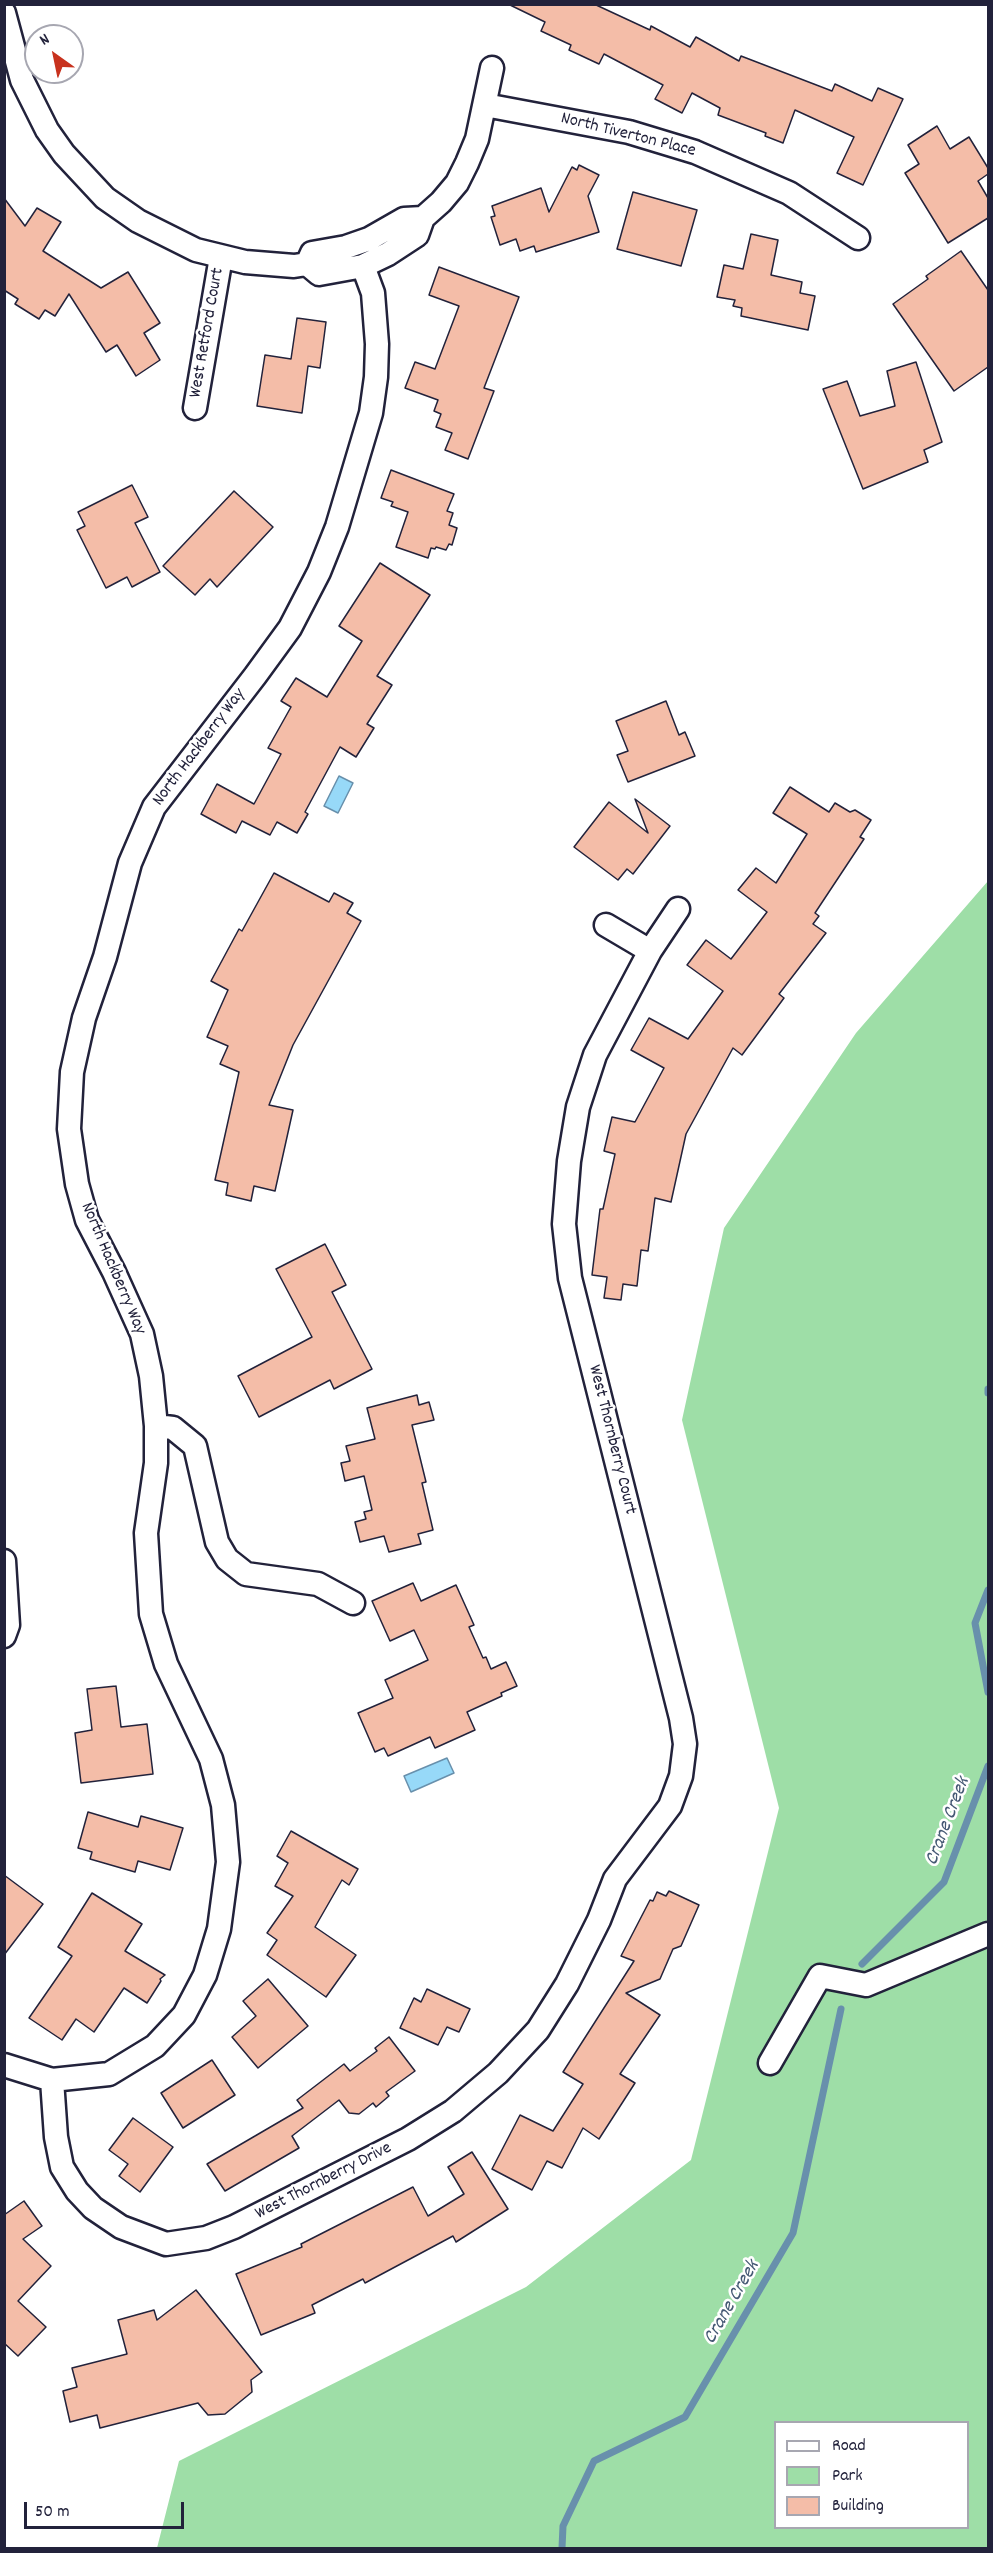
<!DOCTYPE html>
<style>
body{margin:0}
#map{position:relative;width:993px;height:2553px;overflow:hidden;background:#fff;font-family:Dekko,sans-serif}
canvas{display:block}
.frame{position:absolute;inset:0;border:6px solid #22223b;pointer-events:none}
.legend{position:absolute;left:774px;top:2421px;width:195px;height:108px;box-sizing:border-box;background:#fff;border:2px solid #a7a7b1;margin:0;padding:8px 10px;list-style:none;font-size:18px;color:#22223b}
.legend li{display:flex;align-items:center;gap:12px;height:30px}
.legend b{width:30px;border:2px solid #a7a7b1}
.north{position:absolute;left:24px;top:24px;width:60px;height:60px;box-sizing:border-box;background:#fff;border:2px solid #a7a7b1;border-radius:50%;rotate:327deg;font-size:16px;font-weight:700;line-height:24px;text-align:center;color:#22223b}
.north::after{content:'';display:block;margin:auto;width:21px;height:27px;background:#c8321e;clip-path:polygon(50% 0,100% 100%,50% 72%,0 100%)}
.scale{position:absolute;left:24px;top:2502px;width:160px;height:27px;box-sizing:border-box;border:3px solid #22223b;border-top:0;padding-left:8px;font-size:18px;line-height:21px;white-space:nowrap;color:#22223b;-webkit-text-stroke:4px #fff;paint-order:stroke}
</style>
<div id="map">
<canvas width="993" height="2553"></canvas>
<div class="frame"></div>
<ul class="legend">
<li><b style="height:8px;background:#fff"></b>Road</li>
<li><b style="height:16px;background:#9edea7"></b>Park</li>
<li><b style="height:16px;background:#f4bda8"></b>Building</li>
</ul>
<div class="north">N</div>
<div class="scale">50 m</div>
</div>
<script>
const g = document.querySelector('canvas').getContext('2d');
g.lineJoin = 'round';
function paint(path, color) { g.fillStyle = color; g.fill(path, 'evenodd'); }
const shape = rows => new Path2D(rows.map(r => 'M' + r).join(''));
function trace(path, color, width, dash) { g.strokeStyle = color; g.lineWidth = width; g.lineCap = dash ? 'butt' : 'round'; g.setLineDash(dash || []); g.stroke(path); }
function drawText(font, color, halo, rows, align = 'center') {
  g.font = font + ' Dekko,sans-serif'; g.lineWidth = 5; g.setLineDash([]); g.textBaseline = 'middle'; g.strokeStyle = halo; g.fillStyle = color; for (const [text, x, y, turn = 0] of rows) {
    g.save(); g.translate(x, y); g.rotate((+turn || 0) * Math.PI / 180); g.textAlign = isNaN(turn) ? turn : align; if (halo) g.strokeText(text, 0, 0); g.fillText(text, 0, 0); g.restore();
  }
}
const green = shape([
 [988,881,988,2548,157,2548,179,2461,526,2287,691,2160,779,1808,682,1420,724,1228,856,1033],
 [776,2422,968,2422,968,2528,776,2528]
]);
const water = shape([
 [339,776,353,783,338,813,324,806,339,776],
 [447,1758,454,1773,411,1792,404,1776,447,1758]
]);
const stream = shape([
 [988,1389,988,1393],
 [988,1590,975,1623,988,1692],
 [862,1964,944,1882,988,1766],
 [562,2548,563,2526,594,2461,685,2417,793,2233,841,2009]
]);
const building = shape([
 [508,4,594,4,650,30,651,26,690,47,696,37,739,61,741,56,832,91,835,84,872,101,878,88,903,99,863,185,837,173,854,137,795,110,783,143,765,136,766,133,718,115,720,108,692,93,682,113,655,99,663,85,604,54,599,64,569,50,571,45,541,31,545,22,508,4],
 [937,126,950,149,969,137,988,168,988,174,978,181,988,198,988,218,948,243,905,173,919,164,908,145,937,126],
 [579,165,599,175,588,196,599,232,536,252,534,246,520,251,516,239,500,245,491,217,495,216,492,206,541,188,549,212,572,167,577,170,579,165],
 [633,192,697,210,681,266,617,249,633,192],
 [4,198,25,226,37,208,61,222,43,251,101,288,128,272,160,323,144,333,160,360,136,376,117,345,106,352,69,294,55,316,45,310,39,319,15,304,18,299,4,290,4,198],
 [751,234,778,240,771,275,802,282,800,293,815,296,808,330,741,316,742,308,733,306,735,300,717,297,724,265,743,269,751,234],
 [961,251,988,290,988,367,954,391,893,304,928,279,926,276,961,251],
 [439,267,519,297,484,388,494,391,468,459,445,450,452,433,436,427,441,414,434,411,438,400,405,388,415,362,435,369,459,306,429,295,439,267],
 [297,318,326,322,320,368,308,366,302,413,257,406,265,355,291,359,297,318],
 [916,362,942,442,924,450,928,462,863,489,823,389,847,381,860,416,895,406,887,371,916,362],
 [391,470,454,494,447,511,453,513,449,525,457,528,452,545,449,544,446,550,436,547,435,549,431,548,428,558,396,547,408,512,391,506,393,502,381,498,391,470],
 [132,485,148,517,135,523,160,572,132,587,127,577,106,588,77,530,85,526,78,512,132,485],
 [234,491,273,527,217,587,210,579,195,595,163,566,234,491],
 [380,563,430,595,377,676,392,685,367,724,374,728,356,757,340,747,305,812,308,814,297,833,277,822,270,835,242,821,236,833,201,814,217,784,254,804,281,754,268,748,291,707,281,701,296,678,327,697,362,641,339,626,380,563],
 [666,701,679,735,685,732,695,756,628,782,617,755,628,751,616,721,666,701],
 [790,787,829,812,835,803,850,812,855,810,871,820,860,837,864,839,815,913,819,916,813,924,826,933,779,994,784,998,742,1055,733,1048,686,1134,671,1202,655,1198,648,1251,641,1250,637,1286,623,1284,621,1300,604,1298,607,1277,592,1275,600,1209,603,1209,615,1154,604,1151,612,1117,635,1122,664,1068,631,1050,649,1018,688,1039,723,991,687,965,706,940,731,959,767,912,738,890,756,868,776,883,807,834,773,813,790,787],
 [635,799,670,826,633,874,627,869,618,880,574,847,609,802,648,833,635,799],
 [274,873,329,902,334,893,353,903,347,913,361,921,293,1045,269,1105,293,1110,275,1191,254,1186,251,1201,226,1195,228,1183,215,1180,239,1072,220,1064,228,1046,207,1037,228,990,211,981,239,929,242,931,274,873],
 [325,1244,346,1285,332,1292,372,1369,334,1389,330,1380,259,1417,238,1376,312,1337,276,1269,325,1244],
 [417,1395,419,1405,429,1402,434,1420,412,1425,426,1482,422,1483,433,1530,418,1534,421,1544,389,1552,384,1536,360,1542,355,1522,366,1519,364,1512,372,1510,364,1476,345,1481,341,1463,350,1461,346,1446,375,1439,367,1408,417,1395],
 [413,1583,421,1601,456,1585,474,1625,469,1627,483,1658,486,1657,491,1669,506,1662,517,1686,501,1693,502,1696,467,1712,475,1730,435,1748,430,1737,388,1756,384,1748,375,1752,358,1713,393,1698,385,1680,428,1660,414,1630,390,1641,372,1601,413,1583],
 [116,1686,121,1727,147,1724,153,1774,81,1783,75,1733,92,1730,87,1689,116,1686],
 [88,1812,138,1827,141,1816,183,1828,170,1870,138,1861,135,1872,90,1859,92,1852,78,1848,88,1812],
 [291,1831,358,1869,349,1885,342,1880,315,1927,356,1955,326,1997,267,1955,277,1940,267,1933,293,1896,275,1886,288,1863,277,1856,291,1831],
 [4,1875,43,1904,4,1955,4,1875],
 [669,1891,699,1905,681,1946,673,1949,660,1979,626,1993,660,2015,620,2074,635,2083,599,2139,583,2128,562,2168,547,2161,532,2190,492,2169,520,2115,553,2131,583,2084,563,2072,634,1961,621,1956,650,1900,653,1901,657,1892,666,1896,669,1891],
 [92,1893,142,1924,125,1951,165,1975,160,1979,161,1981,147,2003,124,1988,94,2032,76,2019,62,2040,29,2018,72,1956,58,1947,92,1893],
 [268,1979,308,2026,258,2068,232,2037,256,2016,243,2001,268,1979],
 [427,1989,470,2009,459,2032,447,2027,438,2045,400,2028,414,1998,421,2002,427,1989],
 [389,2037,415,2071,386,2092,389,2096,376,2107,373,2103,359,2114,349,2113,339,2100,292,2136,299,2148,225,2191,207,2164,303,2108,297,2100,344,2064,350,2071,377,2051,375,2048,389,2037],
 [212,2060,235,2095,183,2128,161,2093,212,2060],
 [133,2118,173,2147,140,2192,119,2176,128,2164,109,2150,133,2118],
 [472,2152,508,2209,456,2242,453,2236,365,2283,363,2279,312,2305,315,2313,261,2335,236,2274,302,2247,301,2244,413,2187,428,2216,464,2194,448,2167,472,2152],
 [24,2201,42,2226,23,2239,51,2266,18,2301,46,2327,18,2356,4,2343,4,2215,24,2201],
 [196,2290,262,2372,251,2380,252,2392,225,2414,208,2415,198,2403,100,2428,97,2415,70,2422,63,2391,77,2387,72,2368,127,2354,118,2320,154,2310,157,2320,196,2290]
]);
const minor = shape([
 [4,13,22,80,47,130,64,154,105,198,138,221,196,250,245,262,294,266,307,264],
 [485,105,629,132,695,152,789,193,858,238],
 [423,218,404,219,369,239,346,247,312,253,307,264,319,274,363,266,388,254,417,235,423,218,441,202,457,183,467,163,477,139,492,68],
 [195,408,221,257],
 [606,925,650,951],
 [156,1426,173,1428,195,1446,217,1542,227,1559,246,1574,318,1584,353,1603],
 [4,1561,8,1625,4,1636],
 [770,2063,820,1976,866,1985,988,1934],
 [4,2065,52,2080,109,2074,155,2046,184,2015,205,1975,219,1929,228,1862,223,1805,211,1759,166,1664,151,1614,146,1533,156,1463,156,1426,151,1376,142,1334,114,1272,87,1220,77,1184,69,1129,72,1072,84,1018,105,957,130,863,154,807,255,676,290,628,319,572,337,527,371,413,376,377,377,344,373,293,363,266],
 [52,2080,56,2137,62,2167,77,2191,93,2208,121,2227,166,2244,206,2238,234,2227,408,2139,453,2111,498,2073,538,2030,567,1984,599,1920,615,1879,670,1806,681,1776,685,1744,681,1718,570,1278,564,1224,569,1161,578,1107,595,1055,650,951,678,909]
]);
const streetNames = [
 ["North Tiverton Place",628,136,14],
 ["West Retford Court",208,333,-80],
 ["North Hackberry Way",200,748,-53],
 ["North Hackberry Way",112,1269,67],
 ["West Thornberry Court",611,1440,76],
 ["West Thornberry Drive",324,2182,-27]
];
const waterNames = [
 ["Crane Creek",949,1822,-69],
 ["Crane Creek",733,2303,-60]
];
paint(green, '#9edea7');
paint(water, '#97d9f8');
trace(water, '#6890ac', 1.5);
trace(stream, '#6890ac', 7);
paint(building, '#f4bda8');
trace(building, '#22223b', 1.5);
trace(minor, '#22223b', 27);
trace(minor, '#fff', 22);
drawText('18px', '#22223b', '#fff', streetNames);
drawText('italic 20px', '#455974', '#fff', waterNames);
</script>
